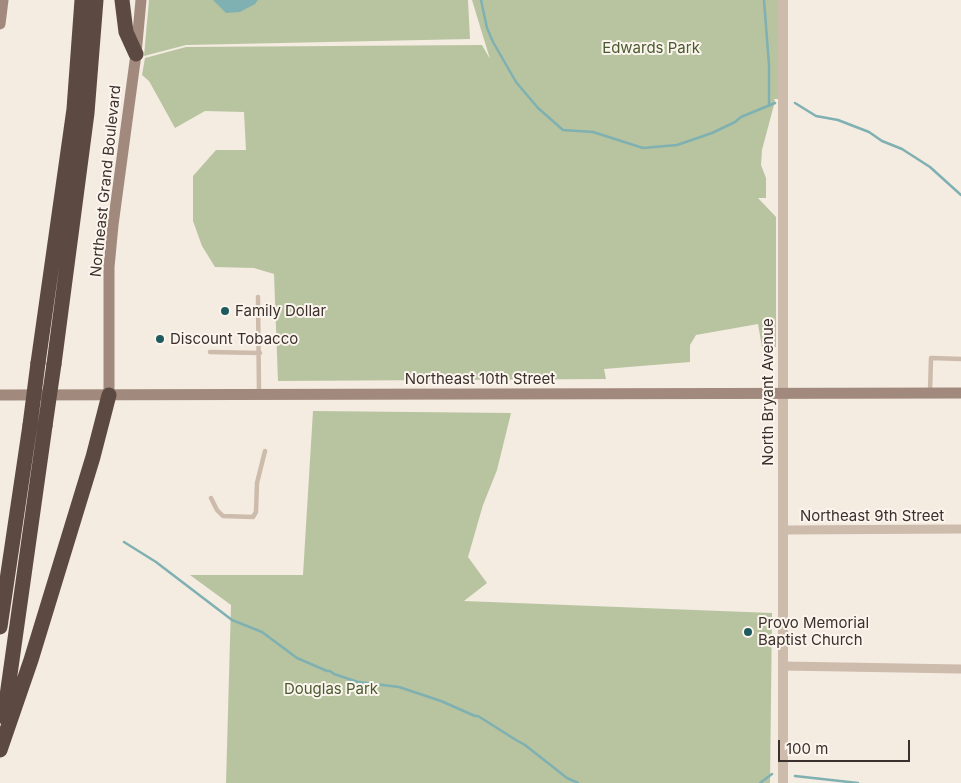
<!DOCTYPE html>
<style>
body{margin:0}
#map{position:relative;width:961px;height:783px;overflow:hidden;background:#f4ebe1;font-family:Inter,sans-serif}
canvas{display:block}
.scale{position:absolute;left:778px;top:740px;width:132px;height:22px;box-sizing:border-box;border:2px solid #3b302b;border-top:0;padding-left:6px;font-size:15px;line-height:18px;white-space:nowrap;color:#3b302b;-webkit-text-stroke:4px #fbf5ee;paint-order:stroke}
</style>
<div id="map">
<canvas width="961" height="783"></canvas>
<div class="scale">100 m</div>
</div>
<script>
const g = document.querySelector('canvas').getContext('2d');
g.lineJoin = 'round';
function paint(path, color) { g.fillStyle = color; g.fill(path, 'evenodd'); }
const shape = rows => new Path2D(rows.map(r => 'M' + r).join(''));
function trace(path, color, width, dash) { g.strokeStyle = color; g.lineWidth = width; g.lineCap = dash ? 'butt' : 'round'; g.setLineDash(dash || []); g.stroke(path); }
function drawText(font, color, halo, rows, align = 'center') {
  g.font = font + ' Inter,sans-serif'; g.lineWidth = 4; g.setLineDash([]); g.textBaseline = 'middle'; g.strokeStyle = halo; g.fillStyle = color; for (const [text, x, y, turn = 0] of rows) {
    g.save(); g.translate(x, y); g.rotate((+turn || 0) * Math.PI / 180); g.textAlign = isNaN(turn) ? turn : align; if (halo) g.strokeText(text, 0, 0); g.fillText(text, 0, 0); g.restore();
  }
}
const green = shape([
 [149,0,468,0,470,39,186,45,144,56],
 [472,0,778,0,779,99,774,99,775,101,762,150,761,165,766,178,766,198,758,198,776,217,776,347,762,347,758,324,696,335,690,345,690,362,604,369,606,379,278,381,274,274,254,268,215,267,202,246,193,221,193,176,216,150,246,150,244,112,205,111,175,128,149,81,142,75,145,58,186,47,482,45,490,59],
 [313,411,511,413,497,470,483,505,468,557,487,583,464,601,772,613,770,783,226,783,231,605,190,575,303,575]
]);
const water = shape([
 [213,0,258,0,255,4,240,12,226,13]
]);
const stream = shape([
 [481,0,487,28,493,42,516,82,538,108,563,130,593,132,643,148,677,145,712,133,735,122,741,117,775,103],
 [764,0,769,65,769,106],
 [795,103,816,116,838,120,869,132,882,141,902,149,930,167,961,195],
 [124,542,156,562,232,620,262,632,297,658,327,671,330,671,334,674,358,682,399,687,441,701,475,716,478,716,516,740,525,745,567,778,578,783],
 [795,776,858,783],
 [760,783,772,774]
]);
const service = shape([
 [258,297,259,394],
 [210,352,260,353],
 [930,392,931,358,961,359],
 [211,498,217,510,223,516,253,517,256,512,257,483,265,451]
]);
const minor = shape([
 [784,530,961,529],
 [783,666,961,669]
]);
const tertiary = shape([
 [783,0,783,783]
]);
const secondary = shape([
 [0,24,3,0],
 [0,395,961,393],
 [109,395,109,267,113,225,136,54,141,0]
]);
const motorway = shape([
 [122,0,126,32,136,54],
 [38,363,74,109,82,0],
 [54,364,87,113,96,0],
 [0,627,30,425],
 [4,717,45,426],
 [0,750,31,660,93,457,109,395]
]);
const motorwayBridge = shape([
 [30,425,38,363],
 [45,426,54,364]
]);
const markers = [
 [225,311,5,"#1f5a5e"],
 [160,339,5,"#1f5a5e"],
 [748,632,5,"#1f5a5e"]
];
const parkNames = [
 ["Edwards Park",651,48],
 ["Douglas Park",331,689]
];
const streetNames = [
 ["Northeast Grand Boulevard",106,181,-84],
 ["Northeast 10th Street",480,379],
 ["North Bryant Avenue",768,392,-90],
 ["Northeast 9th Street",872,516]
];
const poiNames = [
 ["Family Dollar",235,311],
 ["Discount Tobacco",170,339],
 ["Provo Memorial",758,623],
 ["Baptist Church",758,640]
];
paint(green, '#b8c4a0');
paint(water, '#7fb0b2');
trace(stream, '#7fb0b2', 2.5);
trace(service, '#cdbbac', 4.5);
trace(minor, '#cdbbac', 9);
trace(tertiary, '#cdbbac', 10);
trace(secondary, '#a18a7d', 11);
trace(motorway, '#5c4a42', 15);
trace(motorwayBridge, '#5c4a42', 15);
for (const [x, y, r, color] of markers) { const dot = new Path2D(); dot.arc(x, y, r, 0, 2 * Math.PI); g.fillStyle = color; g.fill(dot); trace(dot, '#fbf5ee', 2); }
drawText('15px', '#4a5a2e', '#fbf5ee', parkNames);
drawText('15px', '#3b302b', '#fbf5ee', streetNames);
drawText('15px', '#3b302b', '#fbf5ee', poiNames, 'left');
</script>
